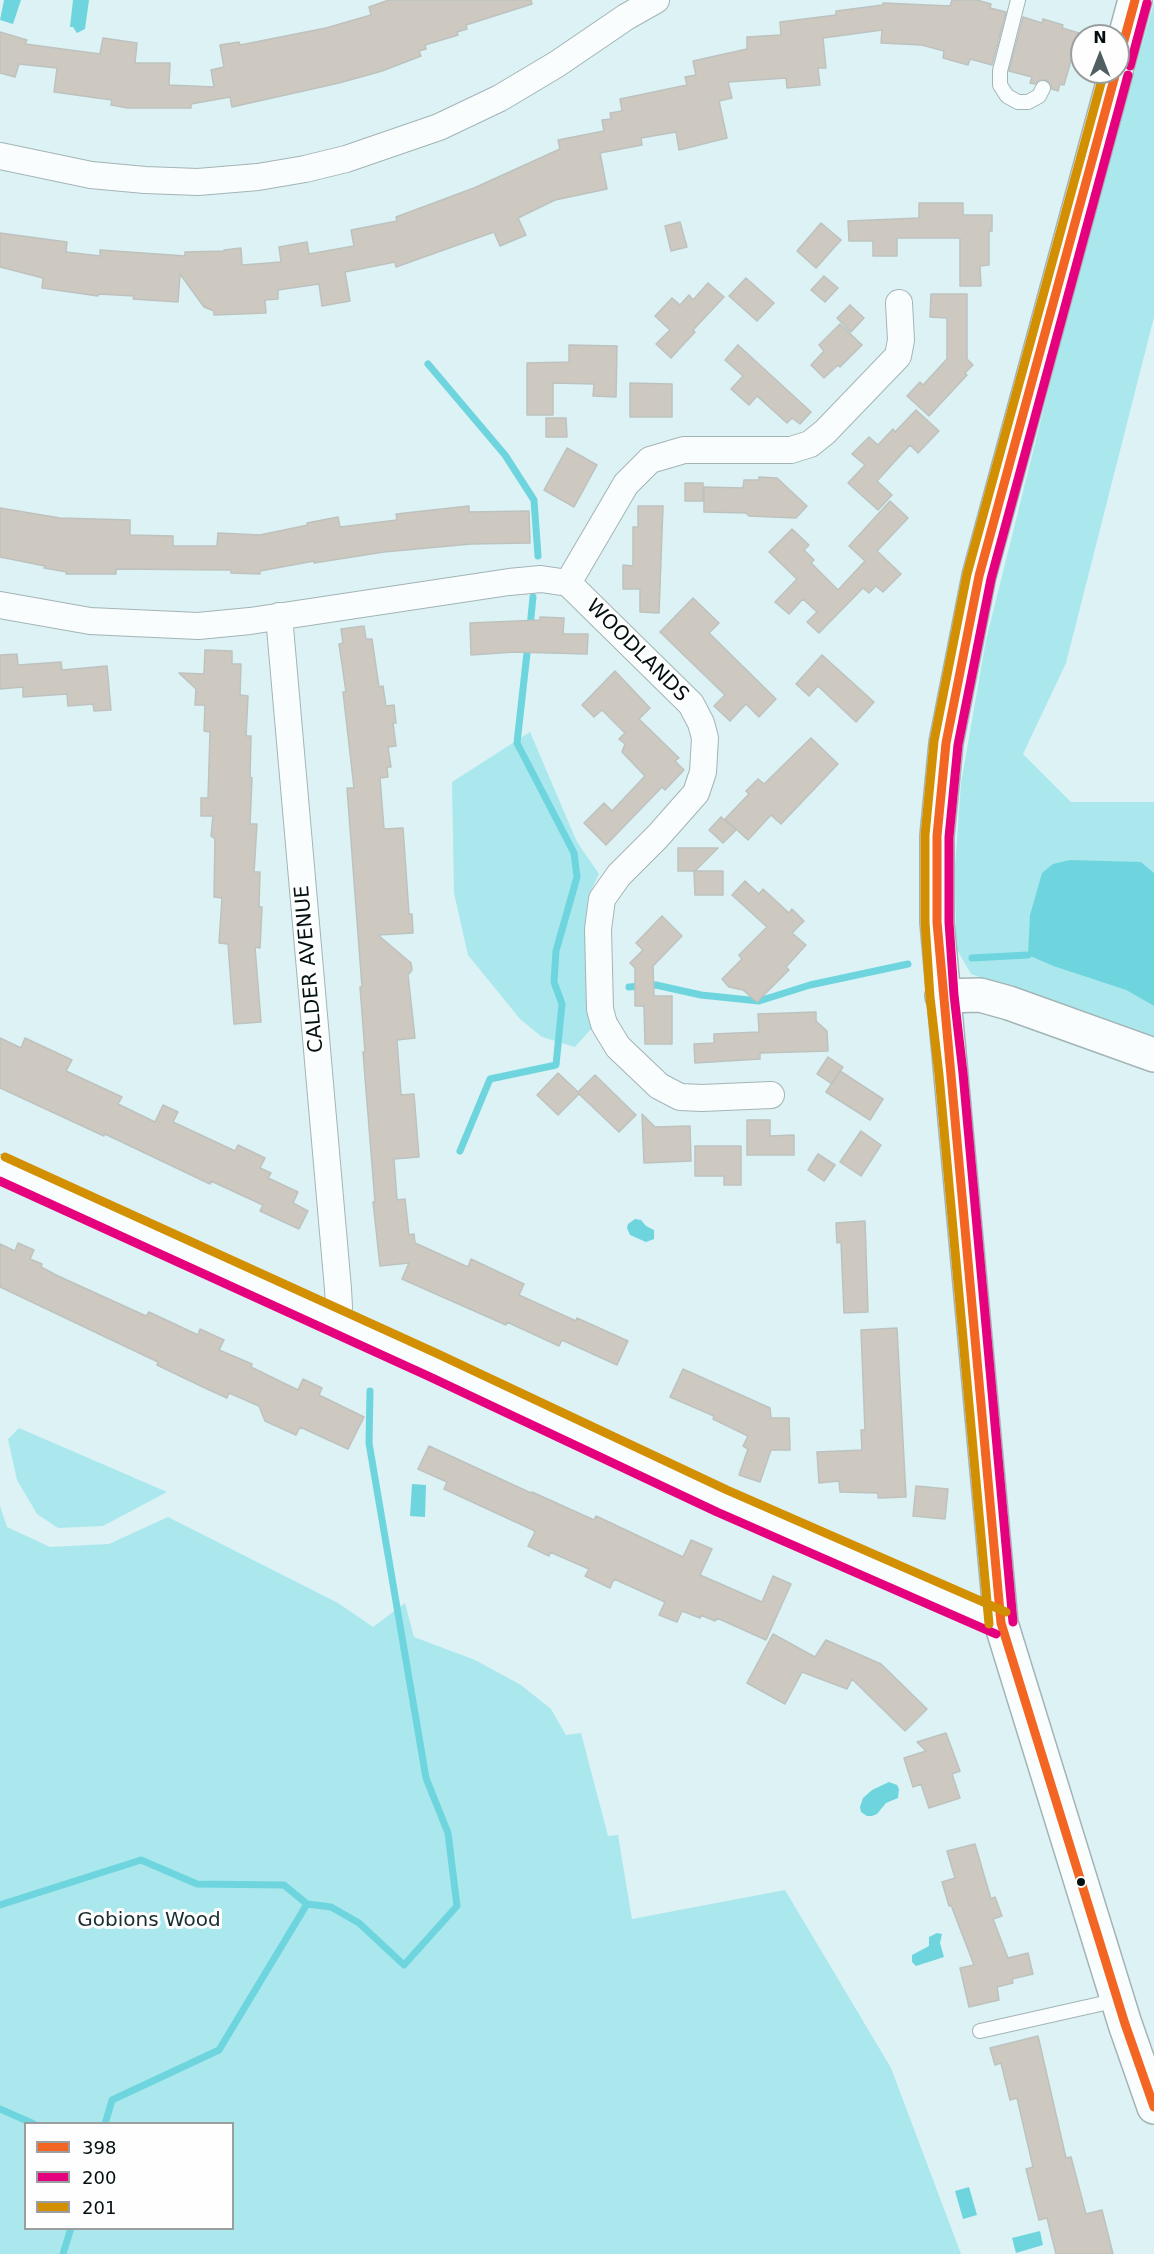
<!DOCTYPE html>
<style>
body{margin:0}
#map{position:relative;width:1154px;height:2254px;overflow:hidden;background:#dcf2f4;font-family:"DejaVu Sans",sans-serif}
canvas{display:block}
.legend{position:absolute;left:24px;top:2122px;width:210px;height:108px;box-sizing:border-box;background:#fefefe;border:2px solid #9a9e9f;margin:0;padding:8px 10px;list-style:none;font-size:18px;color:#030f10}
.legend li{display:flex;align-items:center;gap:12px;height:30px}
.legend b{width:30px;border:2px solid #9a9e9f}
.north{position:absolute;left:1070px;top:24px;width:60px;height:60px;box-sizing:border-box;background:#fefefe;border:2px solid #9a9e9f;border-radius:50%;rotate:0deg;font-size:16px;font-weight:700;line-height:24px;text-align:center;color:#030f10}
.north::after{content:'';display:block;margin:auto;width:21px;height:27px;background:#4f5e60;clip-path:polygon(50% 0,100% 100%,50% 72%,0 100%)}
</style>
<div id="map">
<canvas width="1154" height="2254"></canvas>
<ul class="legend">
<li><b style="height:8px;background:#f26522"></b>398</li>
<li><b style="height:8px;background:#e5007d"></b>200</li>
<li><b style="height:8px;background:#d28f02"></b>201</li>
</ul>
<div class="north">N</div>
</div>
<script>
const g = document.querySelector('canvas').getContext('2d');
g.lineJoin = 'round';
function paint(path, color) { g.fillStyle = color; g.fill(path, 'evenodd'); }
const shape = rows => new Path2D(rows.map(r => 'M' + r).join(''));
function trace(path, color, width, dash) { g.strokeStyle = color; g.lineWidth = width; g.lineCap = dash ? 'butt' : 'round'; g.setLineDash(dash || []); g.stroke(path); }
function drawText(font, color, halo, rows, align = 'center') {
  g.font = font + ' "DejaVu Sans",sans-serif'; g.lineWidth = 6; g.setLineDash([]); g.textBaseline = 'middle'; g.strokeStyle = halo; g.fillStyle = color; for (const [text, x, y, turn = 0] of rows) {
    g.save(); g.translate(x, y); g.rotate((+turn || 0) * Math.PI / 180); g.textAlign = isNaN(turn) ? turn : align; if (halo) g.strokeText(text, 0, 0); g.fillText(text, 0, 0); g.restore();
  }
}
const green = shape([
 [1154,3,1154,317,1066,663,1023,754,1071,802,1154,802,1154,873,1141,862,1107,863,1028,955,1053,966,1126,990,1154,1006,1154,1042,971,974,956,948,955,867,961,783,986,640,1083,251],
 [530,732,577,842,599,874,588,897,586,923,591,1029,575,1047,542,1037,520,1019,468,955,454,893,452,782],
 [19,1428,167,1492,103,1526,58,1528,37,1514,17,1480,8,1439],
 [0,1506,7,1527,50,1547,109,1544,168,1517,338,1603,373,1627,405,1603,414,1637,475,1660,521,1685,551,1709,566,1735,581,1733,608,1836,618,1835,632,1919,785,1890,891,2068,961,2254,0,2254],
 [26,2124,232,2124,232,2228,26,2228]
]);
const water = shape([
 [4,0,21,0,13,24,0,20],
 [73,0,89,0,85,29,77,33,73,27,70,27],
 [1070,860,1141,862,1154,873,1154,1006,1126,990,1053,966,1028,955,1030,915,1042,873,1053,864],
 [635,1219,641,1220,646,1226,654,1230,654,1239,646,1242,630,1235,627,1228,628,1224],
 [412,1484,426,1485,425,1517,410,1516],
 [889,1782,897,1785,899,1789,898,1798,886,1803,877,1814,872,1816,867,1816,861,1812,860,1807,863,1798,872,1790],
 [937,1933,942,1934,940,1943,944,1957,916,1966,912,1962,912,1955,929,1946,929,1937],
 [969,2187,977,2215,963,2219,955,2191],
 [1040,2231,1043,2245,1016,2253,1012,2238]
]);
const stream = shape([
 [428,364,505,455,534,500,538,556],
 [530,627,533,597],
 [972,958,1028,955],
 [629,987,656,985,701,995,759,1001,810,985,908,964],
 [460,1151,490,1079,556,1065,562,1004,554,982,556,951,577,877,574,853,517,743,528,644],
 [0,1905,141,1860,197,1884,284,1885,307,1904,331,1907,359,1923,404,1965,457,1906,448,1833,426,1778,369,1443,370,1391],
 [0,2109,34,2124],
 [105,2124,112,2100,219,2050,307,1904],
 [63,2254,71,2228]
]);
const building = shape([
 [389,0,531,0,532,4,466,25,467,29,457,32,458,35,425,45,426,49,419,51,421,56,382,71,339,83,232,107,230,97,191,104,191,108,128,108,111,105,112,100,54,92,57,68,19,64,15,77,0,73,0,32,27,40,25,44,100,54,103,38,137,43,135,63,170,63,169,85,214,87,211,70,224,67,220,45,239,42,240,45,326,28,371,15,369,7,389,0],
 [952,0,977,0,991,4,990,8,1006,12,992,65,970,59,968,65,943,58,944,51,922,45,881,43,882,30,823,38,826,68,818,68,820,85,787,88,786,78,728,82,732,98,719,101,727,138,679,150,676,132,641,138,642,145,600,153,607,189,555,200,518,218,526,235,500,246,494,232,396,267,395,262,345,272,350,301,322,306,319,284,278,290,278,299,265,300,266,313,214,315,214,311,204,307,180,274,178,302,133,299,134,296,99,294,98,296,42,288,43,278,0,267,0,233,67,242,66,252,100,256,100,250,185,256,185,252,224,251,224,250,241,248,242,265,281,262,279,247,307,242,309,254,354,246,351,230,397,221,396,217,474,188,560,149,558,140,604,131,602,120,611,119,610,113,622,111,620,99,687,85,685,77,696,75,693,61,747,49,747,37,781,35,780,22,836,15,836,11,883,5,883,3,950,6,952,0],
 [1023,17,1042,23,1043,19,1063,25,1062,28,1079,33,1064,85,1060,84,1058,91,1052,89,1051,84,1046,80,1039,80,1035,84,1030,83,1032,77,1009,71,1023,17],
 [919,203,963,203,963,215,992,215,992,231,989,231,989,265,980,266,981,286,960,286,960,238,897,238,897,256,873,256,873,241,849,241,848,221,919,218,919,203],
 [680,222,687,247,671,251,665,226,680,222],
 [821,223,841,240,816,268,797,251,821,223],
 [824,276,838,288,825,302,811,290,824,276],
 [746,278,774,303,757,321,729,296,746,278],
 [708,283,724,297,693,330,695,332,671,358,656,344,670,330,655,316,672,298,680,305,689,295,693,300,708,283],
 [931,294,967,294,967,359,973,365,965,373,967,375,929,416,907,396,920,382,923,385,947,359,947,318,930,317,931,294],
 [850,305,864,318,851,332,837,318,850,305],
 [840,324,862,345,840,367,838,365,824,378,811,365,824,351,819,345,840,324],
 [569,345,617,346,616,397,593,396,594,384,553,383,553,415,527,415,527,363,569,362,569,345],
 [738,345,811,412,800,424,792,418,787,423,757,396,749,405,731,389,743,376,725,360,738,345],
 [630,383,672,384,672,417,630,417,630,383],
 [916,410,939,431,918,453,910,445,877,481,892,495,878,510,848,483,865,465,852,454,869,437,878,445,893,429,895,432,916,410],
 [546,418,566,418,567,437,546,437,546,418],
 [567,448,597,465,574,507,544,490,567,448],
 [759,477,777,478,807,506,796,518,749,516,746,513,704,512,704,487,743,488,744,480,759,480,759,477],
 [685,483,703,483,703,501,685,501,685,483],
 [890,501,908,518,877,551,901,574,883,592,876,586,869,593,863,588,819,633,807,622,817,612,803,599,789,614,775,602,797,579,769,552,792,529,809,545,804,550,814,560,811,563,838,590,865,561,849,546,890,501],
 [469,506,469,512,529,511,530,543,471,544,384,552,314,563,314,561,260,571,260,574,231,573,231,570,116,569,116,574,66,574,67,572,44,568,45,566,0,557,0,508,60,518,130,520,130,535,173,536,173,546,217,546,218,533,260,535,308,525,307,523,338,517,340,527,397,520,396,514,469,506],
 [638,506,663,506,659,613,640,612,640,589,623,589,623,565,633,566,633,527,638,527,638,506],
 [693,598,719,623,709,633,776,699,759,717,746,704,730,721,714,706,725,695,660,632,693,598],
 [540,617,564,618,563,634,588,634,587,654,515,652,471,655,470,623,540,620,540,617],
 [364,626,366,639,372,639,379,687,383,686,386,706,394,705,396,723,393,723,396,746,388,747,391,767,387,767,388,777,380,778,384,829,403,828,409,914,412,914,413,933,378,935,411,963,412,970,408,975,415,1038,397,1040,401,1095,414,1094,419,1157,394,1159,397,1200,405,1199,409,1235,414,1234,415,1243,468,1267,471,1259,524,1284,519,1295,576,1321,577,1318,628,1341,617,1365,562,1340,559,1346,507,1322,506,1325,402,1279,409,1263,380,1266,373,1202,375,1202,363,1052,365,1052,360,987,362,987,347,788,354,788,343,692,346,692,339,644,343,643,341,629,364,626],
 [205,650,232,651,232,664,241,664,240,695,248,696,246,736,251,736,250,777,252,778,250,824,257,824,254,872,260,872,259,907,262,907,260,948,255,947,261,1022,234,1024,228,944,219,943,222,898,214,897,215,839,211,836,213,816,201,816,201,798,208,798,210,732,204,731,205,705,195,705,196,689,179,673,204,674,205,650],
 [17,654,18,665,61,662,62,670,107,666,111,710,94,711,93,704,68,706,67,694,23,697,23,687,0,689,0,655,17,654],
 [822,655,874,702,856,722,818,686,809,696,796,684,822,655],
 [615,671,650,708,639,719,679,758,675,761,684,770,665,790,662,787,606,845,584,823,604,803,612,811,645,776,622,752,625,744,619,739,625,733,602,710,594,717,582,705,615,671],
 [811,738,838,764,781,824,771,815,748,840,725,819,749,794,746,791,758,779,764,784,811,738],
 [721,817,736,830,723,843,709,830,721,817],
 [678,848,718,848,695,871,723,871,723,895,695,895,694,871,678,871,678,848],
 [745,881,759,894,763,889,789,913,792,909,804,921,792,933,806,945,786,967,789,970,757,1002,743,990,729,987,722,979,742,959,739,955,767,927,732,895,745,881],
 [662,916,682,936,653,966,654,996,672,996,672,1044,645,1044,644,1006,635,1006,635,968,630,963,643,950,636,943,662,916],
 [816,1012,816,1021,827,1031,828,1051,760,1053,760,1059,695,1063,694,1044,714,1043,714,1034,759,1032,758,1014,816,1012],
 [0,1038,21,1048,25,1038,72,1060,66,1071,122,1097,118,1104,155,1122,163,1105,178,1112,173,1122,235,1151,238,1145,265,1158,260,1168,271,1173,268,1178,298,1192,293,1203,308,1211,299,1229,260,1211,263,1205,211,1181,210,1184,105,1134,104,1136,0,1088,0,1038],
 [828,1057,843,1067,832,1084,817,1074,828,1057],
 [840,1071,883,1099,870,1120,826,1092,840,1071],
 [558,1073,578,1092,595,1075,636,1115,619,1132,579,1094,558,1115,537,1095,558,1073],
 [642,1114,655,1127,690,1126,691,1161,644,1163,642,1114],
 [747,1120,770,1120,770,1136,794,1135,794,1155,747,1155,747,1120],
 [861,1131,881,1145,861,1176,840,1162,861,1131],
 [695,1146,741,1146,741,1185,724,1185,724,1176,695,1176,695,1146],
 [818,1154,835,1165,824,1181,808,1170,818,1154],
 [865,1221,868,1312,844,1313,841,1242,837,1243,836,1223,865,1221],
 [18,1243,34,1250,30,1259,42,1264,41,1267,58,1276,146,1316,149,1312,198,1335,200,1329,224,1340,219,1350,252,1364,251,1367,298,1390,303,1379,322,1388,319,1395,364,1417,348,1449,300,1427,296,1435,265,1421,259,1406,229,1393,227,1398,205,1388,157,1365,158,1362,0,1287,0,1244,15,1251,18,1243],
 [897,1328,906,1497,878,1498,878,1493,840,1492,839,1481,819,1483,817,1452,862,1450,861,1430,865,1430,861,1330,897,1328],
 [683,1369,770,1408,771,1418,789,1418,790,1450,771,1450,760,1482,739,1475,748,1449,743,1446,748,1436,713,1419,714,1416,670,1397,683,1369],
 [429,1446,531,1493,532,1492,594,1520,596,1516,683,1557,691,1540,712,1549,700,1575,762,1602,773,1576,791,1584,766,1640,717,1618,715,1621,701,1615,700,1618,682,1611,677,1622,659,1615,665,1602,614,1579,610,1588,585,1576,589,1569,550,1552,549,1556,528,1546,535,1532,533,1530,444,1489,447,1482,418,1469,429,1446],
 [916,1486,948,1489,945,1519,913,1516,916,1486],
 [773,1634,815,1657,826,1640,881,1664,927,1709,905,1731,852,1679,847,1689,802,1672,785,1704,747,1683,773,1634],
 [946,1733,960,1771,952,1774,960,1798,929,1808,921,1784,913,1787,904,1758,926,1751,917,1742,946,1733],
 [975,1844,991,1899,995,1897,1002,1916,993,1919,1008,1958,1028,1953,1033,1974,1012,1979,1013,1983,997,1987,999,2000,969,2007,960,1968,974,1965,951,1905,949,1906,942,1882,955,1878,947,1851,975,1844],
 [1038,2036,1066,2158,1071,2157,1086,2214,1102,2210,1113,2254,1056,2254,1047,2218,1039,2220,1026,2169,1033,2167,1017,2098,1010,2100,1001,2063,995,2065,990,2048,1038,2036]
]);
const lane = shape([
 [1018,0,1000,71,1000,85,1007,96,1018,102,1028,102,1039,96,1043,88],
 [980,2031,1118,2000]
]);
const street = shape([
 [0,156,91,175,145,180,198,182,258,177,305,169,346,159,439,127,500,98,557,64,626,17,656,0],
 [568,583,691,704,701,723,705,738,703,772,696,793,658,836,619,875,602,899,598,929,600,1009,604,1024,618,1047,659,1086,680,1097,702,1098,771,1095],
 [568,583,626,484,650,460,684,450,791,450,810,444,825,432,898,356,901,340,899,303],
 [0,605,90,621,198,626,250,621,509,582,541,579,568,583],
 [279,616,338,1289,339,1307,334,1322],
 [0,1168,433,1365,722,1501,1001,1623]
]);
const secondary = shape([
 [942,996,980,995,1009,1003,1154,1055]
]);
const primary = shape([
 [1118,63,1135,0],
 [1116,72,979,576,946,743,937,836,937,922,1001,1623,1125,2024,1154,2107]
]);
const bus1 = shape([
 [1118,63,1135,0],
 [1116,72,979,576,946,743,937,836,937,922,1001,1623,1125,2024,1154,2107]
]);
const bus2 = shape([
 [1130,66,1147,3],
 [0,1181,428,1376,717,1512,996,1634],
 [1013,1622,963,1073,954,995,949,922,949,837,958,745,991,579,1128,75]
]);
const bus3 = shape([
 [5,1157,438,1354,727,1490,1006,1612],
 [989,1624,939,1075,930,997,925,922,925,835,934,741,967,574,1104,72]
]);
const markers = [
 [1081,1882,5,"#030f10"]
];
const streetNames = [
 ["WOODLANDS",637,651,45],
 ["CALDER AVENUE",310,969,-95]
];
const parkNames = [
 ["Gobions Wood",149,1921]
];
paint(green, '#aae8ee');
paint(water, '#6ed5de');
trace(stream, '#6ed5de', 7);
paint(building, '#cec9c0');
trace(building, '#bdc2bf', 1.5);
trace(lane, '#a3b4b6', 16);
trace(street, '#a3b4b6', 28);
trace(secondary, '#a3b4b6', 36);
trace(primary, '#a3b4b6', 36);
trace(lane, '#fafdfd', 14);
trace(street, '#fafdfd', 26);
trace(secondary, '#fafdfd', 33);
trace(primary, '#fafdfd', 33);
trace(bus1, '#f26522', 9);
trace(bus2, '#e5007d', 9);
trace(bus3, '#d28f02', 9);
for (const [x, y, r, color] of markers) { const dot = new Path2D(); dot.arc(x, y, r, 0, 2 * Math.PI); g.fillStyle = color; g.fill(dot); trace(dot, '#fefefe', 2); }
drawText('20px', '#030f10', '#fefefe', streetNames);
drawText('20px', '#172d30', '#fefefe', parkNames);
</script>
